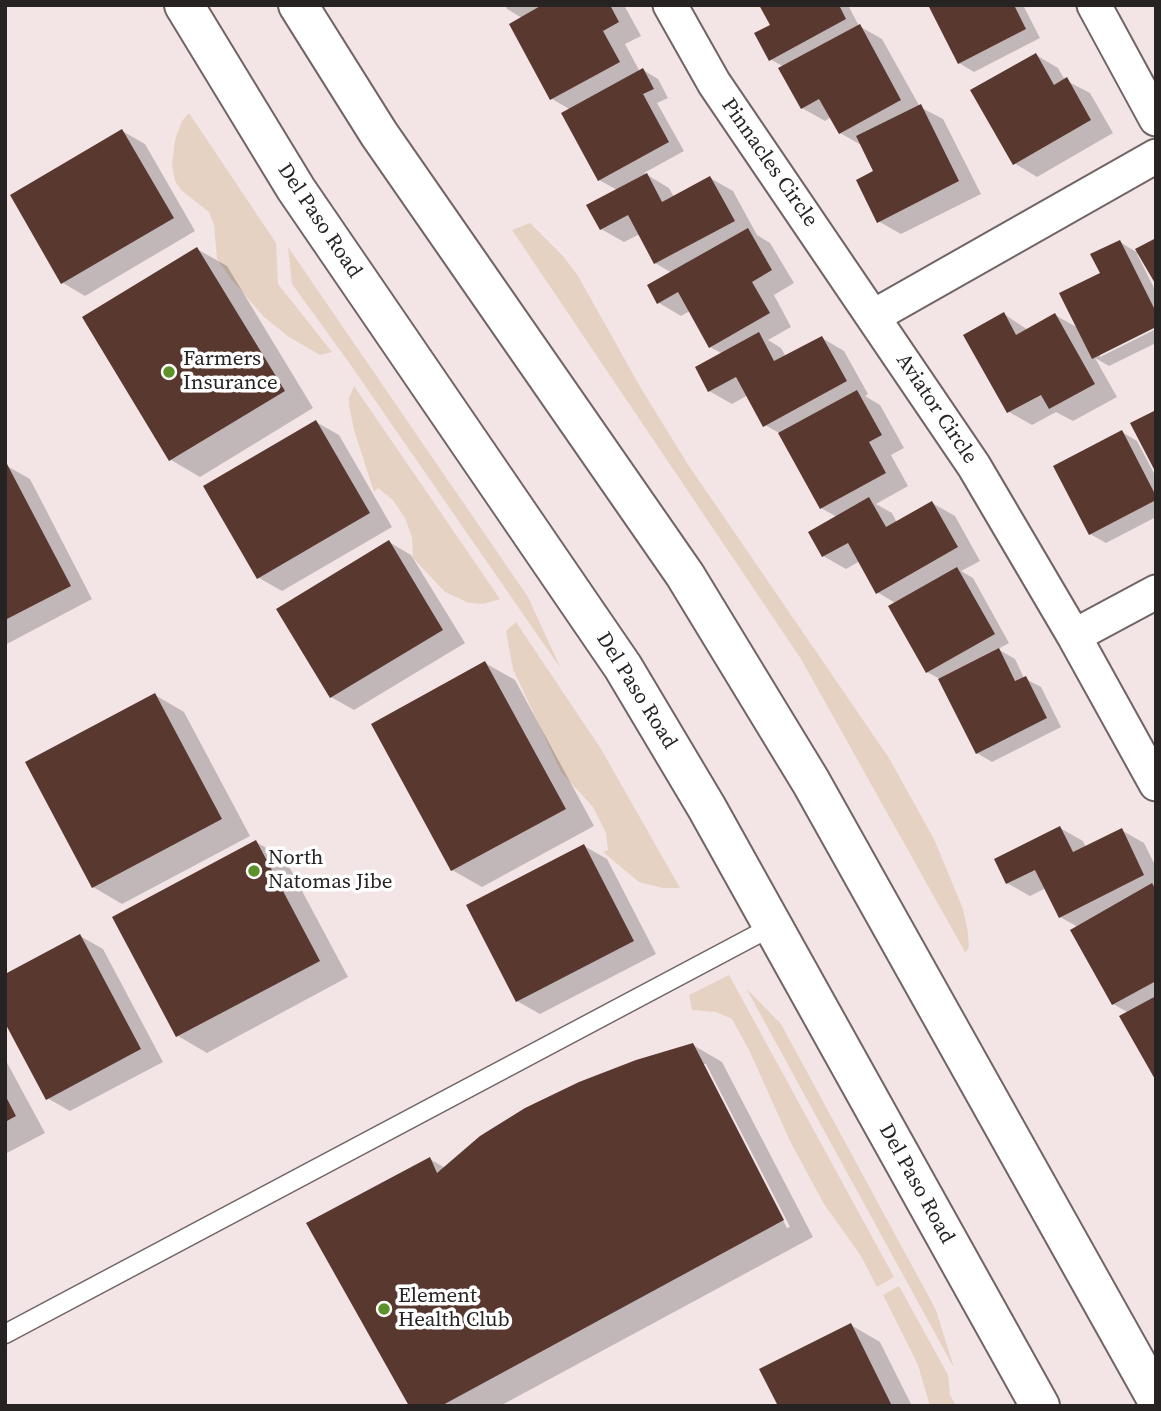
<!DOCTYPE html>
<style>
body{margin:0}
#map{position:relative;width:1161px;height:1411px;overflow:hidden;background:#f3e5e6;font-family:"Source Serif 4",serif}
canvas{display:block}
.frame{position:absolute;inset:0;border:7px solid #272323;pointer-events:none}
</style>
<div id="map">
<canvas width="1161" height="1411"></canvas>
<div class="frame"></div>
</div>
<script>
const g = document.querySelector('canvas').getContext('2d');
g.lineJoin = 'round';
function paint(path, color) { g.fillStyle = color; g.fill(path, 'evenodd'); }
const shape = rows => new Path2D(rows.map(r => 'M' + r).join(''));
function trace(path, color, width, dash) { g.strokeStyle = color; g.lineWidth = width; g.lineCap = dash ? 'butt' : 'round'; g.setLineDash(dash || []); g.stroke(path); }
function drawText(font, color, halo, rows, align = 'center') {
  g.font = font + ' "Source Serif 4",serif'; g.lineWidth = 7; g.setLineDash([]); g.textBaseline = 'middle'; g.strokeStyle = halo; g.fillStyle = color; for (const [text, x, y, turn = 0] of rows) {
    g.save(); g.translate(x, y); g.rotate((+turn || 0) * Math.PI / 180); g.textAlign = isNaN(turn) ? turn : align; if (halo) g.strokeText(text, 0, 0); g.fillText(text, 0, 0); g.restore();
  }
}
const green = shape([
 [189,113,276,243,278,284,332,352,320,355,289,337,264,317,231,279,217,259,214,225,209,212,181,190,175,181,172,165,175,140,182,121],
 [530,223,563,256,578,276,642,390,687,463,889,758,934,839,963,909,968,933,969,948,965,952,801,659,512,230],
 [288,247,528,597,561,669,350,364,292,284],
 [354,386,500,599,483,604,469,603,445,592,413,558,412,537,405,518,393,500,378,488,374,492,354,430,349,405,349,398],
 [516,622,601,749,680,888,663,888,639,882,603,852,608,850,606,833,593,807,561,772,513,669,506,631],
 [729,975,894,1277,877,1287,861,1256,824,1204,790,1141,749,1050,732,1019,716,1012,692,1010,689,995],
 [746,988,781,1024,936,1310,954,1368],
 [899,1286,948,1375,950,1395,956,1406,930,1406,918,1365,883,1295]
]);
const shadow = shape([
 [505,5,624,5,641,36,625,44,640,72,643,70,658,79,668,98,657,103,684,151,644,173,669,188,674,197,710,178,733,191,757,235,770,243,794,283,774,295,791,327,768,340,781,348,786,357,822,338,844,351,868,394,865,396,880,405,904,448,891,455,908,486,876,504,892,513,897,523,932,503,955,516,980,561,961,571,973,578,1009,643,998,649,1015,659,1024,678,1041,687,1061,727,992,762,977,753,940,679,927,672,897,604,877,592,860,561,846,569,823,556,837,517,821,508,781,434,765,425,748,395,732,404,709,391,723,354,710,347,690,311,681,316,659,303,672,273,655,263,640,234,624,242,601,229,617,190,599,180,571,110,552,99,522,18,507,9],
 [761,5,848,5,859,26,882,39,920,107,943,119,981,194,901,234,878,221,875,172,863,146,840,133,831,117,825,121,802,108,784,67,770,59,772,26],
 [930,5,1023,5,1040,38,974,72,959,63],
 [1036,55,1058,68,1065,80,1090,93,1113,133,1037,177,1014,163],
 [122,131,145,144,195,231,85,296,63,283],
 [1120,242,1138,253,1137,254,1156,292,1156,325,1100,353,1100,357,1156,329,1156,343,1109,366,1095,358,1117,397,1073,421,1056,412,1032,425,1009,412,1004,314,1028,330,1055,315,1080,329,1102,274],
 [197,249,227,266,313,408,200,477,171,460,85,318],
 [316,422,339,435,392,527,282,591,259,578],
 [1122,432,1137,441,1156,477,1156,517,1106,543,1090,534],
 [7,466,30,479,92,599,5,645,5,467],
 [389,542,411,555,465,643,354,710,331,697],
 [485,663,515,680,594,826,482,887,452,870],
 [155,695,184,712,250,836,122,904,93,887],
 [1060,828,1083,841,1086,848,1121,830,1144,843,1156,867,1156,1077,1129,1013,1113,1004,1078,927,1060,917,1046,888,1030,896,1007,883],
 [256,842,285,859,348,977,207,1053,178,1036],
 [584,846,607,859,656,954,540,1014,517,1001],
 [80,936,103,949,163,1062,70,1111,47,1098],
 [693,1045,722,1062,813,1237,500,1406,411,1406,430,1159,445,1168],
 [702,1064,706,1064,790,1227,787,1228],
 [5,1059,45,1133,5,1154],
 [851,1325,880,1342,912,1406,780,1406]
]);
const building = shape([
 [542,5,610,5,619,22,603,31,620,62,550,100,509,24],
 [759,5,839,5,846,19,769,61,754,33,770,25],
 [928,5,1014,5,1026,29,958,64],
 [860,24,901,100,839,134,819,99,801,109,778,68],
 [1036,53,1054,85,1067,77,1091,120,1013,165,970,90],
 [643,68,654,89,643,94,669,142,598,181,561,113],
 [921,104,959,181,877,223,856,180,873,171,856,136],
 [122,129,174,218,61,284,10,195],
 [647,173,662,202,710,176,735,221,654,264,628,215,600,230,586,205],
 [748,228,772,270,752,282,770,313,709,348,678,292,657,304,647,285],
 [1156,238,1156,285,1135,249],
 [1120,240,1156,312,1156,327,1092,359,1059,293,1100,273,1090,254],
 [197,247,285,391,169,461,82,317],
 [1004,312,1016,335,1055,313,1095,384,1049,409,1041,395,1007,413,963,335],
 [759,332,774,361,822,336,847,381,763,427,736,377,708,392,695,367],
 [857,390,882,435,869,442,886,473,820,509,778,433],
 [1156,410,1156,473,1130,423],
 [316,420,370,513,257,579,203,486],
 [1122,430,1156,496,1156,500,1089,535,1053,466],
 [7,464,71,586,5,620,5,465],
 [869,497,886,527,932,501,958,547,876,594,848,543,822,557,808,532],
 [389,540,443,630,330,698,276,609],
 [957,567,995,634,926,673,888,606],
 [999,648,1015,681,1026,676,1047,718,976,754,938,679],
 [485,661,566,809,451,871,371,724],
 [155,693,222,819,92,888,25,762],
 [1060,826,1073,852,1122,828,1144,875,1059,918,1035,870,1006,884,994,859],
 [256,840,320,961,176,1037,112,917],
 [584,844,634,941,516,1002,466,905],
 [1152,883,1156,890,1156,981,1112,1005,1070,930],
 [80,934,141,1049,46,1100,5,1023,5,974],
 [1156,996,1156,1081,1119,1016],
 [693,1043,784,1220,441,1406,409,1406,306,1223,430,1157,437,1173,480,1136,525,1108,579,1082,636,1060],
 [5,1095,16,1116,5,1122],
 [851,1323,892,1406,778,1406,759,1369]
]);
const service = shape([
 [5,1334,773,926]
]);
const minor = shape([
 [670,5,714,83,974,466,1074,636,1156,784],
 [1094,5,1156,119],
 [874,316,1156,156],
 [1074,636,1156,592]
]);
const secondary = shape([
 [184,5,296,189,623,667,707,808,1040,1406],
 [298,5,379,134,685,575,811,782,1156,1398]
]);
const markers = [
 [169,372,7,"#5d912a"],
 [254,871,7,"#5d912a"],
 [384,1309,7,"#5d912a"]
];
const streetNames = [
 ["Pinnacles Circle",769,163,55],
 ["Del Paso Road",319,221,56],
 ["Aviator Circle",936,409,56],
 ["Del Paso Road",636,691,58],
 ["Del Paso Road",916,1184,61]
];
const poiNames = [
 ["Farmers",183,360],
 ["Insurance",183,384],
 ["North",268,859],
 ["Natomas Jibe",268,883],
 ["Element",398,1297],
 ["Health Club",398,1321]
];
paint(green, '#e5d2c2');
paint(shadow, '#0003');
paint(building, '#59392f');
trace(service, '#706464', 21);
trace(minor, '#706464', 37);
trace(secondary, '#706464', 42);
trace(service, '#fff', 18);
trace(minor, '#fff', 33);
trace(secondary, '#fff', 38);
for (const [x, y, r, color] of markers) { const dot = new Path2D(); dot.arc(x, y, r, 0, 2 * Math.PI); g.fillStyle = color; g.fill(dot); trace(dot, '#fff', 2.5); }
drawText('21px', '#272323', '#fff', streetNames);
drawText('21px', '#272323', '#fff', poiNames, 'left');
</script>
